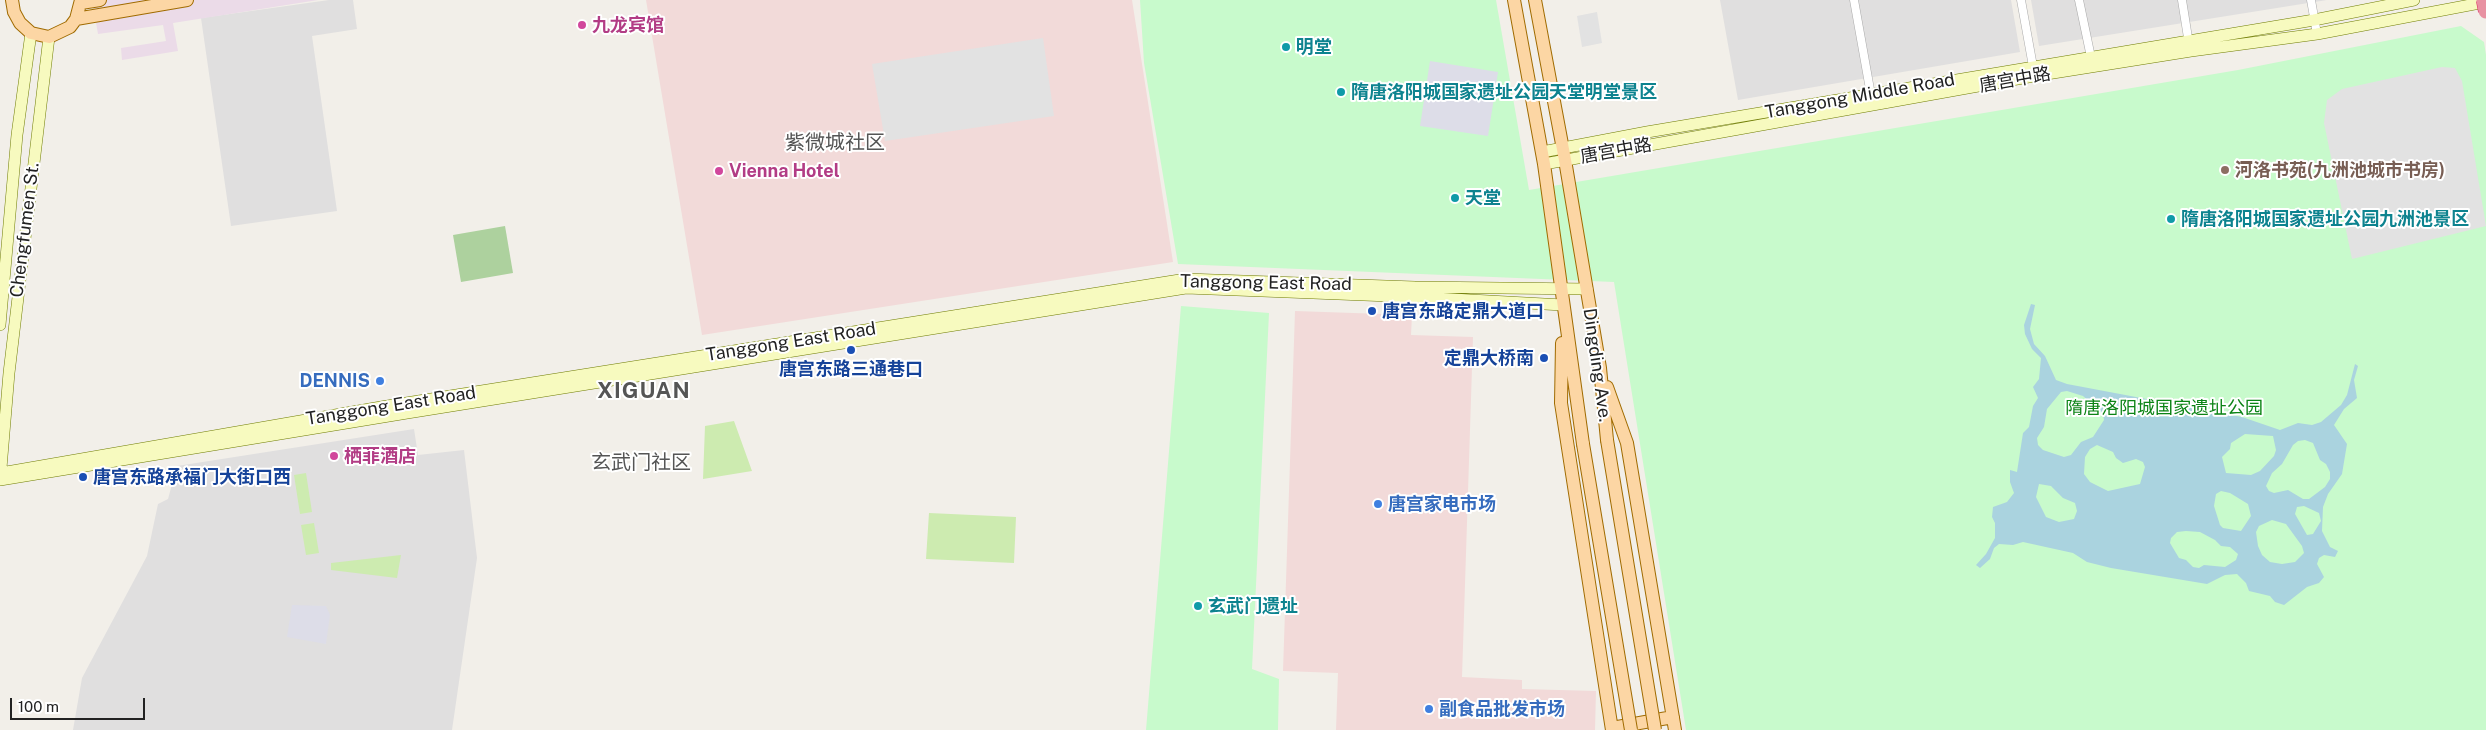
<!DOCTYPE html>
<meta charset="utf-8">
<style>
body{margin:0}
#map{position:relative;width:2486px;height:730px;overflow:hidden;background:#f2efe9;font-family:"Public Sans",sans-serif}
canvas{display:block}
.scale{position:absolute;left:10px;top:698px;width:135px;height:22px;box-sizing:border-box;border:2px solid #222;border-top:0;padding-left:6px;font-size:15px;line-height:18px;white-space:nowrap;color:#222;-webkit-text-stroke:4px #fff;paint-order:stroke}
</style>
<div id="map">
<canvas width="2486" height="730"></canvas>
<div class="scale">100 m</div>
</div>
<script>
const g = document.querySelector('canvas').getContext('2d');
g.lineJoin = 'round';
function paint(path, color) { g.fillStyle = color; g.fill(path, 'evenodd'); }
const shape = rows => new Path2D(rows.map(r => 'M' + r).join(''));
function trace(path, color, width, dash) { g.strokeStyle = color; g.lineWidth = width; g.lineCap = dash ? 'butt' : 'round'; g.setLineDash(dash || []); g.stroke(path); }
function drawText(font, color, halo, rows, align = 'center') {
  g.font = font + ' "Public Sans","Noto Sans SC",sans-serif'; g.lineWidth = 4; g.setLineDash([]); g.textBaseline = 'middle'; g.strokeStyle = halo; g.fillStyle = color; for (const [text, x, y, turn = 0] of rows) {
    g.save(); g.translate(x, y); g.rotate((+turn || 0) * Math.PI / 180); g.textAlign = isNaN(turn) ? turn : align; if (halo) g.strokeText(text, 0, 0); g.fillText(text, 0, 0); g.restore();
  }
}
const residential = shape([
 [329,0,353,0,357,29,312,36,337,211,231,226,201,18],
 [1720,0,2011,0,2020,52,1738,100],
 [2031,0,2327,0,2039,46],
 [414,429,418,455,464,450,477,558,452,730,73,730,82,678,147,556,158,504,168,499,177,466]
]);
const commercial = shape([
 [646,0,1132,0,1173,262,702,335],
 [1295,311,1412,315,1411,335,1473,337,1462,677,1522,680,1522,689,1596,691,1595,730,1336,730,1338,673,1283,671]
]);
const industrial = shape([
 [92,0,318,0,173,23,178,51,122,60,121,48,166,41,163,25,98,34]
]);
const grass = shape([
 [734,421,752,471,703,479,705,426],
 [306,473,312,512,300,514,294,475],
 [929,513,1016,517,1014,563,926,559],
 [314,523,319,553,306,555,301,525],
 [401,555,397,578,331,570,331,563]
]);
const forest = shape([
 [505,226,513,273,461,282,453,235]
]);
const park = shape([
 [1140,0,1496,0,1529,190,2238,70,2461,26,2484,42,2486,55,2486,730,1686,730,1614,282,1178,264,1144,63],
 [1181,306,1269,313,1252,669,1279,679,1278,730,1146,730]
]);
const parking = shape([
 [1597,12,1602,43,1582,47,1577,16],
 [1043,38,1054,116,885,141,872,64],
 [2442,67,2455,68,2462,81,2486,226,2352,259,2324,123,2327,100,2342,89]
]);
const plaza = shape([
 [1430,61,1498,72,1488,136,1420,126],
 [292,605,326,606,330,615,326,644,287,637]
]);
const water = shape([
 [2031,304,2035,305,2030,329,2034,344,2045,356,2056,380,2067,384,2242,417,2280,430,2298,423,2312,425,2321,422,2341,405,2347,395,2355,364,2358,366,2354,380,2357,398,2344,409,2334,425,2347,444,2342,474,2328,494,2323,507,2322,531,2330,547,2338,551,2335,557,2324,555,2319,558,2317,564,2324,577,2319,583,2307,587,2284,605,2275,602,2270,596,2249,591,2246,583,2237,574,2225,575,2207,584,2111,568,2087,562,2073,553,2023,542,2013,545,1999,544,1994,548,1990,559,1980,568,1976,565,1986,554,1995,538,1995,523,1992,517,1993,507,2007,502,2014,493,2010,482,2010,470,2017,472,2023,433,2029,427,2033,406,2038,398,2033,387,2039,379,2041,358,2032,349,2025,334,2024,325],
 [2067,391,2083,396,2103,414,2104,420,2093,437,2081,442,2071,455,2064,457,2043,450,2038,445,2037,438,2044,427,2047,409,2061,392],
 [2245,434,2273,436,2276,450,2274,456,2260,471,2251,475,2226,473,2222,457,2230,449,2231,443],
 [2305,440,2313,443,2320,460,2326,464,2330,472,2330,479,2325,487,2309,499,2303,499,2288,490,2274,493,2269,491,2266,486,2272,473,2282,464,2293,445,2298,441],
 [2097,445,2113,452,2116,458,2123,463,2136,459,2143,462,2145,467,2140,484,2108,491,2090,482,2084,474,2085,457,2090,449],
 [2039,484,2051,486,2063,498,2075,503,2077,511,2074,519,2059,522,2046,517,2036,497],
 [2221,491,2230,493,2248,504,2251,516,2241,531,2223,528,2220,525,2214,506,2216,494],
 [2304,506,2319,513,2321,521,2313,534,2307,535,2295,514,2297,507],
 [2272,520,2286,524,2302,546,2304,553,2295,562,2282,564,2270,562,2262,555,2258,546,2256,532,2259,526],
 [2186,531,2200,532,2215,540,2221,546,2230,547,2238,554,2236,560,2225,567,2204,565,2199,568,2193,567,2186,560,2179,558,2170,543,2171,538,2177,532]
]);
const street = shape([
 [1854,0,1871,95],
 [2021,0,2034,72],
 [2079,0,2092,62],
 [2182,0,2189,44],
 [2311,0,2317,34]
]);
const secondary = shape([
 [1542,152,1647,132,2314,20,2414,0],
 [1544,164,2034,76,2191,51,2317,34,2486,2],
 [0,325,17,135,31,33],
 [0,473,381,407,1186,279,1415,287,1587,289],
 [0,480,407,413,1186,288,1415,297,1563,305],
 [0,480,9,373,49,37]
]);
const primary = shape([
 [12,0,14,12,20,23,31,33,49,37,70,27,76,19,81,0],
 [1514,0,1544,164,1583,444],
 [1535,0,1565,160,1600,368,1607,440],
 [81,3,100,0],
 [76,19,187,0],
 [1562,343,1561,403,1612,730],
 [1607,387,1627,443,1675,730],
 [1612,728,1673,717]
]);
const primaryBridge = shape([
 [1607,440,1655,730],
 [1583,444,1631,730]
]);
const highwayBridge = shape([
 [2484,0,2486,11]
]);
const markers = [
 [582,25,5,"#d1479c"],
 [1286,47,5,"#0f9aa8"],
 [1341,92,5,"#0f9aa8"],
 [2225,170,5,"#8d6e63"],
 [719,171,5,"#d1479c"],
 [1455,198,5,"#0f9aa8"],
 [2171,219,5,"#0f9aa8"],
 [1372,311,5,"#1a4fb4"],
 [851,350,5,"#1a4fb4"],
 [1544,358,5,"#1a4fb4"],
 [380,381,5,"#3f7fe0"],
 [334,456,5,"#d1479c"],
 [83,477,5,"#1a4fb4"],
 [1378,504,5,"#3f7fe0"],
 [1198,606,5,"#0f9aa8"],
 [1429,709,5,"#3f7fe0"]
];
const hotelNames = [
 ["九龙宾馆",592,25],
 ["Vienna Hotel",729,171],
 ["栖菲酒店",344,456]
];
const cultureNames = [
 ["明堂",1296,47],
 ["隋唐洛阳城国家遗址公园天堂明堂景区",1351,92],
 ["天堂",1465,198],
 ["隋唐洛阳城国家遗址公园九洲池景区",2181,219],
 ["玄武门遗址",1208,606]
];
const streetNames = [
 ["唐宫中路",2015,80,-10],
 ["Tanggong Middle Road",1860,96,-10],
 ["唐宫中路",1616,151,-10],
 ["Chengfumen St.",25,230,-83],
 ["Tanggong East Road",1266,283,1],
 ["Tanggong East Road",791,342,-9],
 ["Dingding Ave.",1597,365,82],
 ["Tanggong East Road",391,406,-9]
];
const educationNames = [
 ["河洛书苑(九洲池城市书房)",2235,170]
];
const transitNames = [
 ["唐宫东路定鼎大道口",1382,311],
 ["定鼎大桥南",1534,358,"right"],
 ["唐宫东路三通巷口",851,369,"center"],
 ["唐宫东路承福门大街口西",93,477]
];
const shopNames = [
 ["DENNIS",370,381,"right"],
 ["唐宫家电市场",1388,504],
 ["副食品批发市场",1439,709]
];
const parkNames = [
 ["隋唐洛阳城国家遗址公园",2164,408]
];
const quarterNames = [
 ["紫微城社区",835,143],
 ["玄武门社区",641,463]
];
const districtNames = [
 ["XIGUAN",644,391]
];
paint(residential, '#e0dfdf');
paint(commercial, '#f2dad9');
paint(industrial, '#ebdbe8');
paint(grass, '#cdebb0');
paint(forest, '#add19e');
paint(park, '#c8facc');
paint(parking, '#e2e2e2');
paint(plaza, '#dddde8');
paint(water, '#aad3df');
trace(street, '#a9a9a9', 9);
trace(secondary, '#707d05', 12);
trace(primary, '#a06b00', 14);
trace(street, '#fff', 8);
trace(secondary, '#f7fabf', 11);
trace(primary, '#fcd6a4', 12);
trace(primaryBridge, '#a06b00', 14, []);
trace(highwayBridge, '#dc2a67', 16, []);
trace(primaryBridge, '#fcd6a4', 12);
trace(highwayBridge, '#e892a2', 15);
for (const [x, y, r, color] of markers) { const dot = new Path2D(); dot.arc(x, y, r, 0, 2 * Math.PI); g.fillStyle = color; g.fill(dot); trace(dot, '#fff', 2); }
drawText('bold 18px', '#b23c85', '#fff', hotelNames, 'left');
drawText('bold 18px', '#0d838f', '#fff', cultureNames, 'left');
drawText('18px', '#222', '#fff', streetNames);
drawText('bold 18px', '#785e54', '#fff', educationNames, 'left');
drawText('bold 18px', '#164399', '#fff', transitNames, 'left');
drawText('bold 18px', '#366cbe', '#fff', shopNames, 'left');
drawText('18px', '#0c8416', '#fff', parkNames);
drawText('20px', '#555', '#fff', quarterNames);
g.letterSpacing = '1px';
drawText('bold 22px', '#555', '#fff', districtNames);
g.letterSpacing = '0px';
</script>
